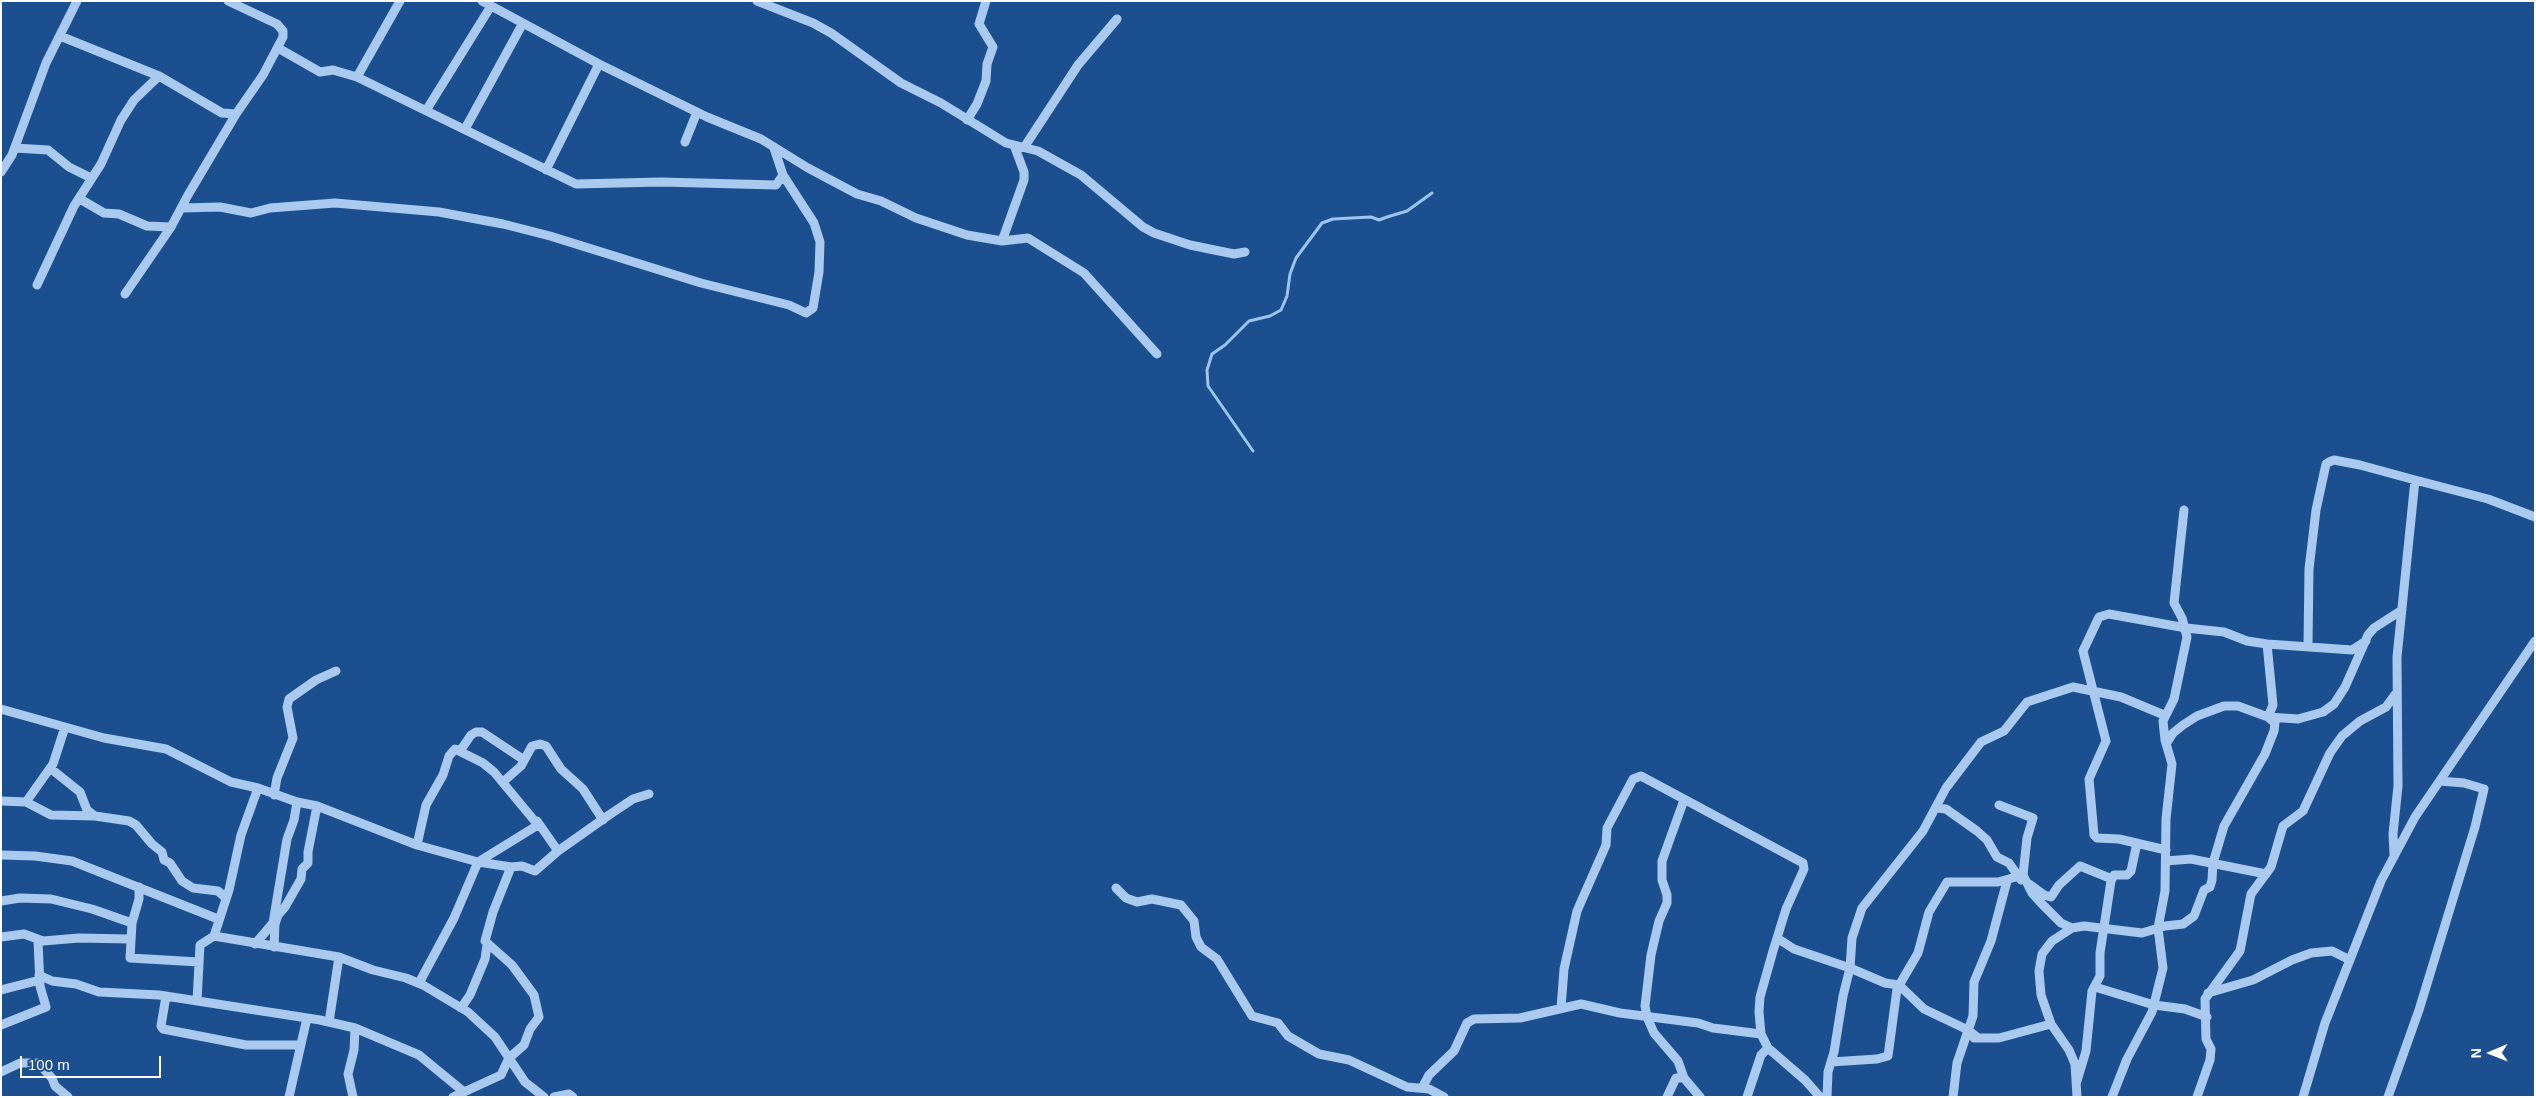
<!DOCTYPE html>
<style>
body{margin:0}
#map{position:relative;width:2536px;height:1098px;overflow:hidden;background:#1b4f8f;font-family:Arial,sans-serif}
canvas{display:block}
.frame{position:absolute;inset:0;border:2px solid #fff;pointer-events:none}
.north{position:absolute;left:2466px;top:1028px;width:50px;height:50px;-webkit-text-stroke:4px #1b4f8f;paint-order:stroke;rotate:269deg;font-size:14px;font-weight:700;line-height:20px;text-align:center;color:#fff}
.north::after{content:'';display:block;margin:auto;width:18px;height:22px;background:#fff;clip-path:polygon(50% 0,100% 100%,50% 72%,0 100%)}
.scale{position:absolute;left:20px;top:1056px;width:141px;height:22px;box-sizing:border-box;border:2px solid #fff;border-top:0;padding-left:6px;font-size:15px;line-height:18px;white-space:nowrap;color:#fff;-webkit-text-stroke:4px #1b4f8f;paint-order:stroke}
</style>
<div id="map">
<canvas width="2536" height="1098"></canvas>
<div class="frame"></div>
<div class="north">N</div>
<div class="scale">100 m</div>
</div>
<script>
const g = document.querySelector('canvas').getContext('2d');
g.lineJoin = 'round';
const shape = rows => new Path2D(rows.map(r => 'M' + r).join(''));
function trace(path, color, width, dash) { g.strokeStyle = color; g.lineWidth = width; g.lineCap = dash ? 'butt' : 'round'; g.setLineDash(dash || []); g.stroke(path); }
const stream = shape([
 [1253,451,1208,386,1207,370,1212,354,1225,345,1249,321,1270,316,1281,310,1287,296,1290,274,1296,258,1322,223,1333,219,1371,217,1379,220,1387,217,1407,211,1432,193]
]);
const minor = shape([
 [482,1,599,64,707,117,761,139,808,168,857,194,881,201,916,218,967,235,1002,241,1028,238,1084,273,1157,354],
 [757,1,813,23,831,33,901,83,941,103,1006,143,1038,151,1081,175,1143,227,1154,233,1190,245,1234,254,1245,252],
 [60,36,159,76,222,113,236,114],
 [278,48,320,72,333,70,357,77,576,184,661,182,776,185,783,175],
 [357,77,400,1],
 [427,109,491,6],
 [967,120,977,104,986,81,987,64,993,47,979,24,986,1],
 [465,129,523,23],
 [685,142,697,112],
 [1025,146,1078,65,1117,19],
 [15,148,48,150,69,167,91,178],
 [546,170,599,64],
 [1,172,12,155,46,63,77,1],
 [80,199,104,213,119,214,147,226,171,227],
 [182,208,220,207,251,213,270,208,335,203,439,212,503,224,550,236,701,283,789,305,806,313,813,308,819,272,820,242,814,223,783,175,774,148],
 [1002,241,1024,180,1024,172,1014,145],
 [37,285,74,206,101,164,121,120,134,100,159,76],
 [125,294,171,227,188,195,236,114,263,75,283,37,283,31,277,24,228,1],
 [2308,646,2309,569,2316,510,2326,464,2329,462,2334,460,2360,465,2415,480,2488,499,2535,517],
 [1,709,104,738,166,749,231,782,258,788,297,802,317,806,417,845,478,862,511,867,522,866,535,871,558,851,609,815,633,799,649,794],
 [2166,744,2173,733,2183,725,2197,716,2224,706,2238,706,2268,717,2298,719,2323,712,2334,704,2345,687,2368,635,2374,628,2402,610],
 [460,751,471,735,476,732,482,732,524,760],
 [50,768,80,792,87,810,95,816],
 [503,782,521,766,532,746,540,744,546,746,561,769,583,789,603,820],
 [274,795,277,778,293,738,287,707,289,699,316,680,336,671],
 [1684,800,1662,861,1662,880,1667,895,1667,903,1659,921,1651,955,1645,1006,1647,1017,1654,1033,1678,1061,1684,1078,1700,1097],
 [1,801,26,802,51,815,95,816,129,821,136,825,152,844,162,852,164,860,170,863,182,881,193,888,218,891,226,898],
 [26,802,53,764,65,727],
 [1999,805,2033,818,2027,838,2023,875,2032,893,2041,903,2061,923,2072,928],
 [1937,808,1946,809,1977,831,1987,840,1997,857,2009,863,2021,880],
 [417,845,426,805,443,775,449,756,455,749,483,763,494,772,538,825,537,821,558,851],
 [2166,850,2119,839,2097,838,2094,835,2089,779,2106,741,2083,651,2099,617,2109,614,2186,628,2224,632,2247,641,2267,644,2352,650,2366,641],
 [2394,854,2393,834,2398,786,2397,657,2415,480],
 [1,855,35,856,72,861,218,919],
 [2166,861,2191,859,2266,874],
 [2029,884,2044,895,2051,897,2059,885,2080,866,2112,879],
 [139,887,139,899,132,923,130,958,199,962],
 [1116,888,1126,898,1137,902,1152,899,1181,905,1194,921,1196,937,1201,947,1217,959,1252,1016,1278,1023,1288,1036,1319,1054,1349,1060,1407,1087,1429,1089,1444,1097],
 [1,901,20,898,51,899,92,909,132,923],
 [214,936,229,890,241,835,258,788],
 [1,937,24,934,43,941,79,938,130,939],
 [1777,938,1794,949,1850,968,1885,983,1899,985,1924,1009,1968,1030,1977,1037],
 [255,944,273,923,287,839,294,820,297,802],
 [274,947,275,924,278,915,285,907,301,879,302,869,308,863,308,852,317,806],
 [39,975,52,981,76,984,99,992,159,995,320,1020,355,1028,419,1055,464,1092],
 [419,983,454,918,478,862,538,825],
 [2095,987,2154,1005,2185,1009,2207,1017],
 [1,990,40,980],
 [2208,993,2253,980,2292,960,2311,953,2332,951,2350,960],
 [166,996,161,1026,163,1029,246,1045,300,1045],
 [197,1001,200,945,214,936,339,957,373,970,406,978,423,985,468,1012,495,1037,525,1082,544,1097],
 [461,1008,470,995,485,959,487,945],
 [1561,1008,1564,969,1577,911,1606,845,1607,828,1633,779,1641,776,1803,863,1804,869,1786,909,1773,951,1760,997,1759,1012,1761,1034,1768,1048,1805,1080,1820,1097],
 [329,1022,339,957],
 [1,1025,46,1007,40,986,38,940],
 [1974,1038,1999,1038,2051,1024],
 [1831,1062,1877,1059,1888,1056,1897,989,1918,953,1929,912,1947,882,1998,882,2023,875],
 [1,1072,20,1063,38,1063,52,1078,55,1086,68,1097],
 [2077,1081,2086,1051,2092,991,2100,976,2100,953,2111,881,2114,875,2127,875,2131,871,2137,843],
 [1422,1088,1429,1075,1454,1051,1467,1023,1474,1019,1520,1018,1581,1004,1620,1013,1698,1023,1713,1028,1761,1034],
 [289,1097,307,1018],
 [353,1097,348,1074,354,1050,355,1028],
 [453,1097,501,1075,509,1058,524,1045,530,1029,539,1017,534,995,512,965,485,941,493,912,511,867],
 [554,1097,569,1094,573,1097],
 [1667,1097,1676,1078,1684,1078],
 [1747,1097,1761,1055,1768,1048],
 [1827,1097,1828,1072,1834,1052,1843,996,1850,968,1852,938,1862,908,1923,831,1946,788,1981,742,2004,731,2027,702,2073,687,2121,697,2164,715],
 [1953,1097,1957,1063,1973,1016,1974,982,1991,941,2007,881],
 [2077,1097,2075,1064,2069,1050,2051,1024,2041,995,2039,971,2042,954,2052,941,2072,928,2084,926,2142,933,2165,926,2183,924,2194,916,2204,890,2210,887,2212,880,2213,863,2224,826,2265,754,2274,731,2275,723,2268,717,2273,705,2267,644],
 [2112,1097,2127,1059,2152,1012,2163,968,2158,928,2165,891,2166,819,2172,764,2165,740,2163,721,2174,699,2187,637,2182,618,2174,603,2184,510],
 [2197,1097,2210,1060,2211,1049,2206,1039,2205,999,2240,951,2251,894,2271,867,2283,826,2303,811,2330,753,2342,736,2360,721,2386,707,2397,692],
 [2303,1097,2325,1023,2381,881,2415,817,2535,641],
 [2388,1097,2419,1010,2475,827,2484,789,2464,783,2440,781]
]);
trace(stream, '#9cc4f0', 3);
trace(minor, '#a9c9ee', 9);
</script>
